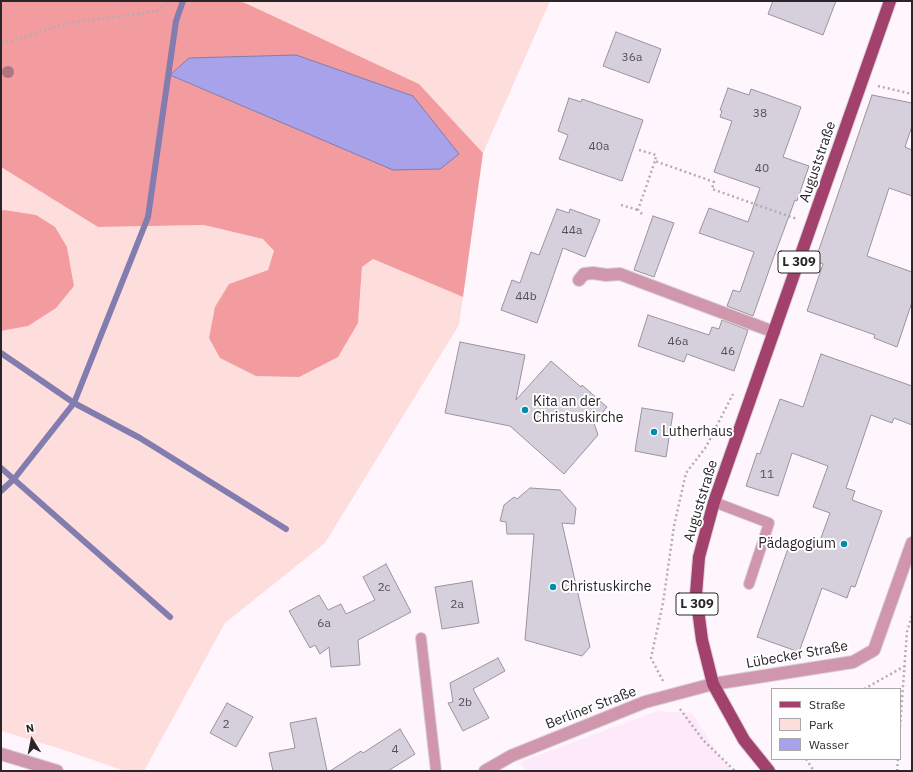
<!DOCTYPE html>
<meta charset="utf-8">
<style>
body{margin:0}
#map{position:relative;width:913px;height:772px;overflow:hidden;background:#fff6fd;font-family:"IBM Plex Sans",sans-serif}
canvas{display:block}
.frame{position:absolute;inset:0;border:2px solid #2a2529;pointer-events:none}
.legend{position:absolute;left:771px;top:688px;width:130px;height:72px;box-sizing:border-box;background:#fff;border:1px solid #aaa8a9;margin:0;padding:5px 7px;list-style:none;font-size:12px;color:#2a2529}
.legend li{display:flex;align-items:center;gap:8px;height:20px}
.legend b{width:20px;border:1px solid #aaa8a9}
.north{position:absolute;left:12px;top:720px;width:40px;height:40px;-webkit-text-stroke:3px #fff;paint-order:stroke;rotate:350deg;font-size:11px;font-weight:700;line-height:16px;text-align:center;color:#2a2529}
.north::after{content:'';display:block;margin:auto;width:14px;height:18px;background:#2a2529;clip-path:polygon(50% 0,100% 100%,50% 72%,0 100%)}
</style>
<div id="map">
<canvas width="913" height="772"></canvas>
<div class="frame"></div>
<ul class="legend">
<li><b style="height:5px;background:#a3416d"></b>Straße</li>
<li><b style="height:11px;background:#fedddd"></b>Park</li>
<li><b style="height:11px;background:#a7a2e9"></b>Wasser</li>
</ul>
<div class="north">N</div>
</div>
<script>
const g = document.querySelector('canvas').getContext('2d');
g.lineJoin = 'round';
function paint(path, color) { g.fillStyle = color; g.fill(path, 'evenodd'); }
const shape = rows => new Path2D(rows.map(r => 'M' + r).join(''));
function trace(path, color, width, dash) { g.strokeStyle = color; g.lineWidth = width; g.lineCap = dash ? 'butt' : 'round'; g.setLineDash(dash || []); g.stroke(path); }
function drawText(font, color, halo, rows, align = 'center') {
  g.font = font + ' "IBM Plex Sans",sans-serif'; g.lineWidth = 4; g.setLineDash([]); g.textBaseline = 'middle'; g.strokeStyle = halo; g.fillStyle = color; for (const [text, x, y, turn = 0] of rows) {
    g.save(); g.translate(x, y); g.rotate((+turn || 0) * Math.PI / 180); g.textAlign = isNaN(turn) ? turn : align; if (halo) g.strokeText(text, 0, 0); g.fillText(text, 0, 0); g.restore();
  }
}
const built = shape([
 [657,711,692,713,717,752,733,771,525,771,520,762]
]);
const green = shape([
 [237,1,550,1,483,153,419,84],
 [1,167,98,227,204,225,264,239,274,252,268,270,229,284,358,323,362,267,373,259,463,297,459,325,325,543,225,623,144,771,125,771,61,749,1,731,1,331,28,326,74,286,67,247,4,210,1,211]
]);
const forest = shape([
 [1,1,237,1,245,3,419,84,483,153,463,297,373,259,362,267,358,323,338,357,299,377,256,376,220,358,209,338,215,307,229,284,268,270,274,251,263,239,204,225,98,227,1,167],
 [170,75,413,96,261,113],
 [4,210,36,215,55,227,67,247,74,286,56,308,28,326,1,331,1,211]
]);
const water = shape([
 [296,55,413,96,459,154,440,169,393,170,170,75,189,58,296,55]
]);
const stream = shape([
 [1,353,74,403,140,438,286,529],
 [1,468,170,617],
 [1,491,14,479,74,403,148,217,176,21,183,1]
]);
const building = shape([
 [773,1,836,1,823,35,768,14,773,1],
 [616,32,661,49,649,83,603,66,616,32],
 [728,88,749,95,751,89,801,107,783,157,809,166,797,201,795,200,773,259,753,316,727,306,733,290,740,292,754,252,699,233,709,208,748,222,760,188,714,172,732,121,720,117,722,111,720,110,728,88],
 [872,95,912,103,912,126,905,147,912,150,912,196,889,188,867,256,912,272,912,302,897,347,874,338,875,335,807,311,823,264,815,261,872,95],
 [569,98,581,102,582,99,643,120,622,181,559,159,568,135,558,131,569,98],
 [557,209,569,213,570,209,600,220,585,257,563,248,537,323,501,310,512,280,520,283,531,252,539,255,557,209],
 [653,216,674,223,654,277,634,270,653,216],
 [648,315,709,335,712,327,719,329,722,320,748,330,734,371,687,354,684,362,638,346,648,315],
 [460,342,525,355,516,400,551,361,581,387,582,385,607,407,594,423,598,435,564,474,510,426,445,413,460,342],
 [821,354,912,386,912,425,894,418,892,423,871,415,846,488,855,491,852,500,882,511,855,587,851,586,847,598,822,588,799,652,757,637,791,540,817,549,830,513,813,507,828,466,792,453,778,496,746,486,757,453,760,454,780,399,803,407,821,354],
 [642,408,673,413,666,457,635,451,642,408],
 [530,488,560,490,576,508,574,524,562,523,590,647,582,656,525,640,534,534,507,534,506,522,500,521,504,505,514,497,517,499,530,488],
 [386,564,411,612,358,640,360,665,331,667,329,647,320,654,315,645,310,648,289,611,319,595,328,610,341,604,346,614,375,600,363,577,386,564],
 [472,581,479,623,442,629,435,587,472,581],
 [498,658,505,671,473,689,489,718,463,731,448,703,453,702,450,683,498,658],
 [227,703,253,717,236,747,210,733,227,703],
 [316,718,327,771,273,771,269,753,295,748,290,723,316,718],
 [400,729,415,754,388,771,330,771,361,751,363,753,400,729]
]);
const path = shape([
 [1,44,68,23,146,13,159,10,167,3,168,1],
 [878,86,912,94],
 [639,150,656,155,655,161,714,182,712,189,797,219],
 [621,205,638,210],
 [642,214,638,210,655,161],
 [663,681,651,658,663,603,674,526,686,473,706,447,733,394],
 [864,689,905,666],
 [680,709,703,740,735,771],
 [900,727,907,632,912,615],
 [806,759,814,771],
 [897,771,898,759]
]);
const lane = shape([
 [714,502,769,523,749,584],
 [421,638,436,771]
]);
const street = shape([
 [579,280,584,274,593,273,606,275,620,274,774,332],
 [1,754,57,771],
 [485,771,511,756,645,702,713,684,853,662,874,650,912,543]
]);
const primary = shape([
 [769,771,744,740,713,684,702,640,696,594,699,557,714,502,890,1]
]);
const trees = [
 [8,72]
];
const markers = [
 [525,410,4,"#018dab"],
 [654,432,4,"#018dab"],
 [844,544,4,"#018dab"],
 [553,587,4,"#018dab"]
];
const numberNames = [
 ["36a",632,58],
 ["38",760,114],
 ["40a",599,147],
 ["40",762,169],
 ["44a",572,231],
 ["44b",526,297],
 ["46a",678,342],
 ["46",728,352],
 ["11",767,475],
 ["2c",384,588],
 ["2a",457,605],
 ["6a",324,624],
 ["2b",465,703],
 ["2",226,725],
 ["4",395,750]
];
const shields = [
 [799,262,42],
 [697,604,42]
];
const shieldNames = [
 ["L 309",799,262],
 ["L 309",697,604]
];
const streetNames = [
 ["Auguststraße",818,162,-71],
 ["Auguststraße",701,501,-73],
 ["Lübecker Straße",797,655,-10],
 ["Berliner Straße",591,708,-21]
];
const poiNames = [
 ["Kita an der",533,402],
 ["Christuskirche",533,418],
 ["Lutherhaus",662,432],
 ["Pädagogium",836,544,"right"],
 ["Christuskirche",561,587]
];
paint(built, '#fde9f9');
paint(green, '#fedddd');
paint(forest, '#f29c9f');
paint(water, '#a7a2e9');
trace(water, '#827caf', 1);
trace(stream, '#827caf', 6);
paint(building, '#d6cfdc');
trace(building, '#9a93a0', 1);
trace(lane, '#d9d0d7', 12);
trace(street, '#d9d0d7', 14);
trace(primary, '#d9d0d7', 14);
trace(path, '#b3acb2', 2.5, [2, 3]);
trace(lane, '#d097ac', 10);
trace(street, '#d097ac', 12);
trace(primary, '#a3416d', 12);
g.fillStyle = '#b07583';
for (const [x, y] of trees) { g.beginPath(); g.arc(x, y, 6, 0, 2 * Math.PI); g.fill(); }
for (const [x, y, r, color] of markers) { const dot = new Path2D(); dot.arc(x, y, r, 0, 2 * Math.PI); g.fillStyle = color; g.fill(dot); trace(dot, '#fff', 1.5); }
drawText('12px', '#555056', null, numberNames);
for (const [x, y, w] of shields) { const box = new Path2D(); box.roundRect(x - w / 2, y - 11, w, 22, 3); g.fillStyle = '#fff'; g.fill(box); trace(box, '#2a2529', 1); }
drawText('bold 13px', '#2a2529', null, shieldNames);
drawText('14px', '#2a2529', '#fff', streetNames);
drawText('14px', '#2a2529', '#fff', poiNames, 'left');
</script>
